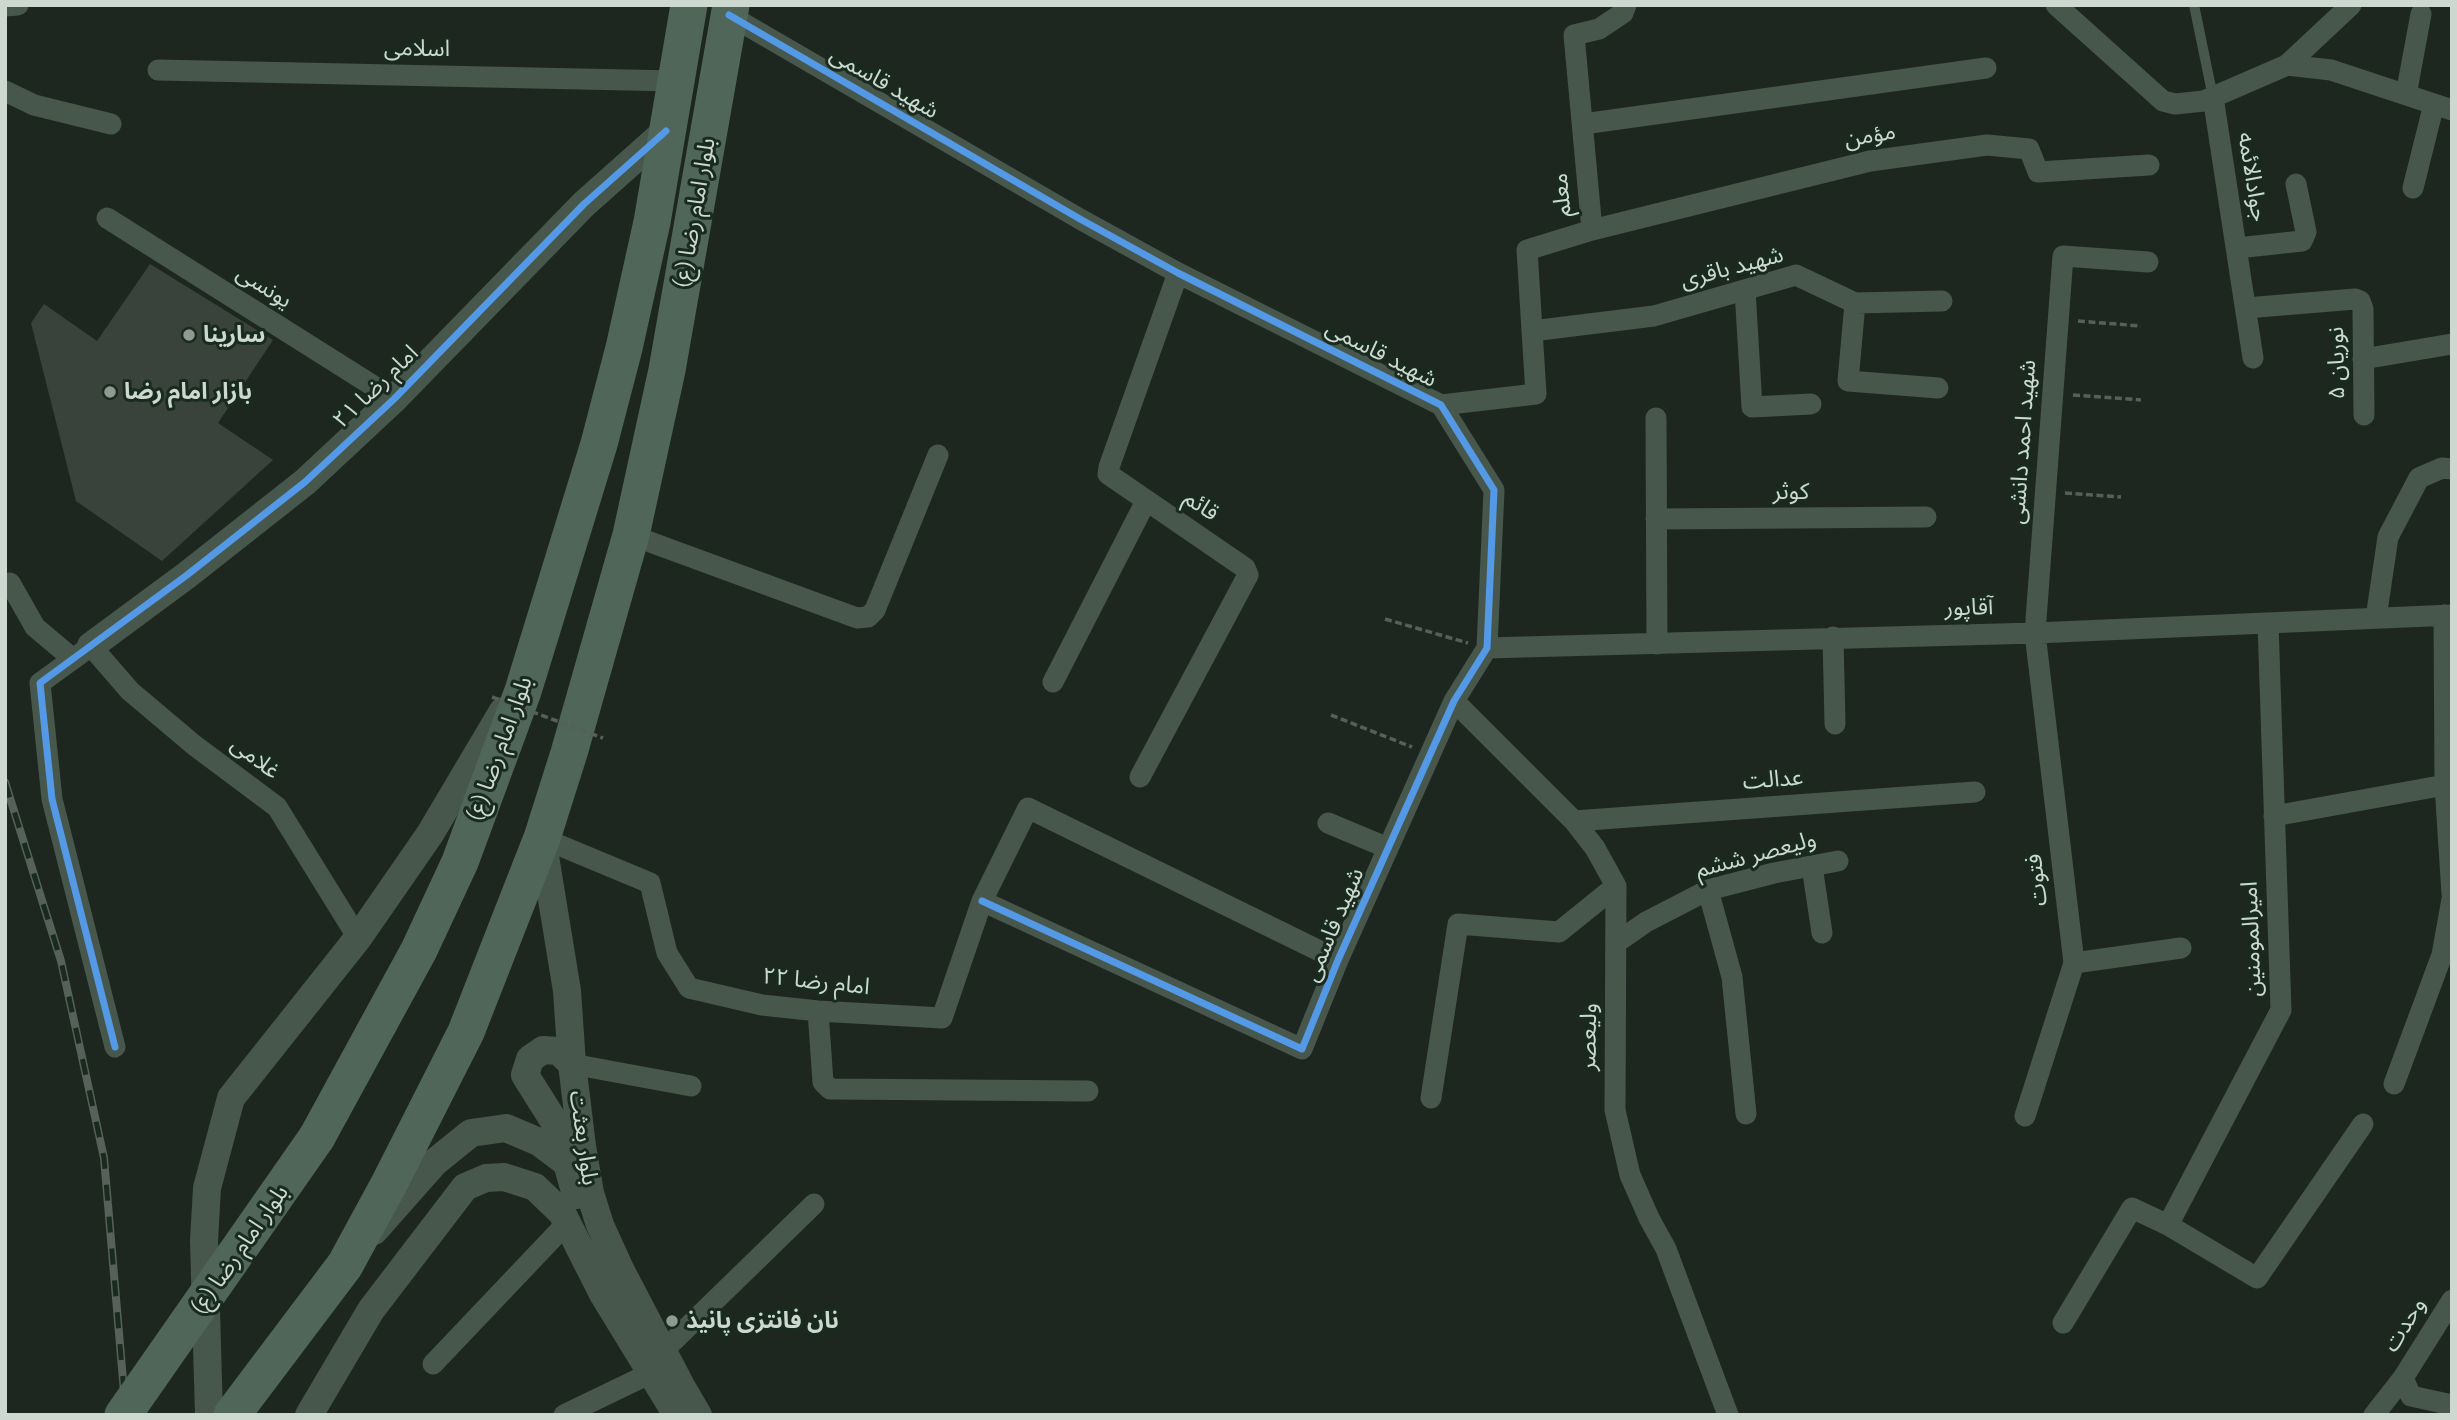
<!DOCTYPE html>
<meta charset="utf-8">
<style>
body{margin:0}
#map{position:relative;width:2457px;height:1420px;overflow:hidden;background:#1d2720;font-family:"IBM Plex Sans",sans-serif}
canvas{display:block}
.frame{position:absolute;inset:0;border:7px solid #cdd9d0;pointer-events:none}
</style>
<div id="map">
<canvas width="2457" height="1420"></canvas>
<div class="frame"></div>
</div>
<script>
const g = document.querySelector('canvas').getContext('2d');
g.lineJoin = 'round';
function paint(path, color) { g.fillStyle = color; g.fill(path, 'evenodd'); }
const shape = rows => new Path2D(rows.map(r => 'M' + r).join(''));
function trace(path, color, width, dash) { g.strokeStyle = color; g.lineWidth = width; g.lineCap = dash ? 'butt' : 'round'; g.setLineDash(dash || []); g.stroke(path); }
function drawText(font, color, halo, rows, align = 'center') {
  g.font = font + ' "IBM Plex Sans","Noto Sans Arabic",sans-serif'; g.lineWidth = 6; g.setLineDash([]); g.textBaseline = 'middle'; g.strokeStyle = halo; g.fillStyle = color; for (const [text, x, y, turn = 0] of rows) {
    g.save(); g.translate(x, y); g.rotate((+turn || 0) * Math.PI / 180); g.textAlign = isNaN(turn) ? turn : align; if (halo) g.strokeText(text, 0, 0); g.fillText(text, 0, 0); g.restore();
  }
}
const building = shape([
 [150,264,273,340,218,423,273,460,162,561,76,501,31,323,44,304,97,341]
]);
const path = shape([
 [2078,321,2141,326],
 [2073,395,2141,400],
 [2065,493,2121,497],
 [1385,619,1468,643],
 [1331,715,1412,747]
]);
const service = shape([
 [2194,5,2213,97]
]);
const minor = shape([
 [2056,5,2163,101,2175,104,2204,101,2287,65,2331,70,2452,110],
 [5,6,18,5],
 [729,15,1080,219,1178,273,1441,405,1494,490,1487,648,1454,701,1338,960,1302,1049,982,901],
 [2287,65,2351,5],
 [158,70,675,81],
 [5,91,34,105,111,124],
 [2406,95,2421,14],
 [2213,97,2253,358],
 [1583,124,1986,68],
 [2413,188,2434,104],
 [107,218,394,399],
 [1592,230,1870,161,1987,145,2029,149,2038,172,2149,165],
 [2237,248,2302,241,2306,232,2296,184],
 [1745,290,1752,407,1811,404],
 [1855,303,1848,381,1938,388],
 [2246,308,2355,299,2360,301,2363,309,2364,415],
 [1532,331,1654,316,1796,275,1855,303,1942,301],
 [2363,359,2452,344],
 [1441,405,1536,394,1527,250,1592,230,1574,35,1599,29,1623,13,1626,5],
 [1656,418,1657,644],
 [1656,519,1926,517],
 [631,535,857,618,868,617,875,610,938,455],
 [10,583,35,627,73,659],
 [2444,615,2445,785,2452,785],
 [2376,618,2388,537,2419,478,2442,468,2452,469],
 [1833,637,1835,724],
 [1487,648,2035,633,2452,615],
 [1053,682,1146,501],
 [1454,701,1574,821,1595,848,1616,886,1615,1110,1630,1175,1649,1218,1666,1249,1728,1415],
 [1140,777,1248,575,1245,568,1108,474,1109,467,1178,273],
 [2274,816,2445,785,2452,894],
 [1574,821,1975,792],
 [1328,823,1388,848],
 [542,838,650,883,667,953,689,988,762,1005,818,1011,942,1018,982,901,1028,808,1338,960],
 [1812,866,1822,933],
 [1708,890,1732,977,1746,1114],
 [1616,943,1646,922,1708,890,1774,873,1838,861],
 [2074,963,2181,948],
 [818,1011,823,1082,830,1089,1088,1091],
 [115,1047,52,799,40,683,91,646,130,691,194,745,277,807,358,938],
 [572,1064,691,1086],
 [2394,1084,2442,955,2452,899],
 [1431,1098,1458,924,1559,932,1616,886],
 [2025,1116,2074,963,2035,633,2063,256,2148,262],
 [2168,1225,2281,1010,2268,623],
 [2063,1323,2132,1208,2168,1225,2257,1278,2363,1124],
 [663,1351,814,1204],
 [433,1364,567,1223],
 [2403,1378,2411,1396,2452,1405],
 [564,1415,651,1373],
 [2374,1415,2403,1378,2452,1300]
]);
const tertiary = shape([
 [91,646,187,575,305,482,394,399,584,204,666,131],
 [542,838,567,991,572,1064,582,1146,590,1193,600,1225,620,1269,681,1386,698,1415],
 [567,1163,557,1126,525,1075,530,1059,543,1050,559,1051,572,1064],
 [374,1231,435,1162,471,1133,506,1128,539,1142,567,1163,576,1195],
 [209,1415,204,1241,207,1188,231,1098,358,938,430,834,503,711],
 [309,1415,371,1310,465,1187,486,1178,504,1177,535,1187,562,1213,603,1294,677,1415]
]);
const trunk = shape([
 [317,1137,419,950,460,862,523,691,599,444,624,348,652,222,689,5],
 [232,1415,345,1265,389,1184,466,1032,542,838,569,753,631,535,667,370,731,5]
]);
const rail = shape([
 [5,782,61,961,104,1158,126,1415]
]);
const pathBridge = shape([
 [492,697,603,738]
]);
const trunkBridge = shape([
 [123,1415,317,1137]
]);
const cycleway = shape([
 [729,15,1080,219,1178,273,1441,405,1494,490,1487,648,1454,701,1338,960,1302,1049,982,901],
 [115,1047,52,799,40,683,187,575,305,482,394,399,584,204,666,131]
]);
const markers = [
 [189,335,7,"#8f9b92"],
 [110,392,7,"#8f9b92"],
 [672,1321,7,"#8f9b92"]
];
const streetNames = [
 ["اسلامی",417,49,1],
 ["شهید قاسمی",884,83,30],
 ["مؤمن",1870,136,-10],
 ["جوادالائمه",2252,177,81],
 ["معلم",1562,195,-95],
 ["بلوار امام رضا (ع)",695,213,-80],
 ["شهید باقری",1732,268,-15],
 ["یونسی",264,287,32],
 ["شهید قاسمی",1381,354,27],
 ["نوریان ۵",2337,363,-91],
 ["امام رضا ۲۱",376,387,-44],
 ["شهید احمد دانشی",2023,442,-86],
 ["کوثر",1791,492],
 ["قائم",1201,506,34],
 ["آقاپور",1969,608,-1],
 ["بلوار امام رضا (ع)",500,749,-70],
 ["غلامی",255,758,37],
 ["عدالت",1773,780,-4],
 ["ولیعصر ششم",1756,855,-15],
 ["فتوت",2037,880,-97],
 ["شهید قاسمی",1334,925,-67],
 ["اميرالمومنين",2252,939,-92],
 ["امام رضا ۲۲",816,982,6],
 ["ولیعصر",1589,1037,-89],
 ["بلوار بعثت",583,1138,82],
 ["بلوار امام رضا (ع)",240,1250,-55],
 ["وحدت",2405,1325,-58]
];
const poiNames = [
 ["سارینا",203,335],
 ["بازار امام رضا",124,392],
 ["نان فانتزی پانیذ",686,1321]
];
paint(building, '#3a423c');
trace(path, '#546058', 3.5, [7, 3.5]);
trace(service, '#47574c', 10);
trace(minor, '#47574c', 21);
trace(tertiary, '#47574c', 28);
trace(trunk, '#506658', 37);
trace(rail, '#566159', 8);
trace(rail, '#192b1f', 5, [16]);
trace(pathBridge, '#546058', 3.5, [7, 3.5]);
trace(trunkBridge, '#506658', 37);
trace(cycleway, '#5399e6', 7);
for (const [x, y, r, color] of markers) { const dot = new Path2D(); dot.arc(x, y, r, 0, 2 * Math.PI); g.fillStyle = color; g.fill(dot); trace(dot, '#192b1f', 2.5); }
drawText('23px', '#cdd9d0', '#192b1f', streetNames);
drawText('bold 23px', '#cdd9d0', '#192b1f', poiNames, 'left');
</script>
